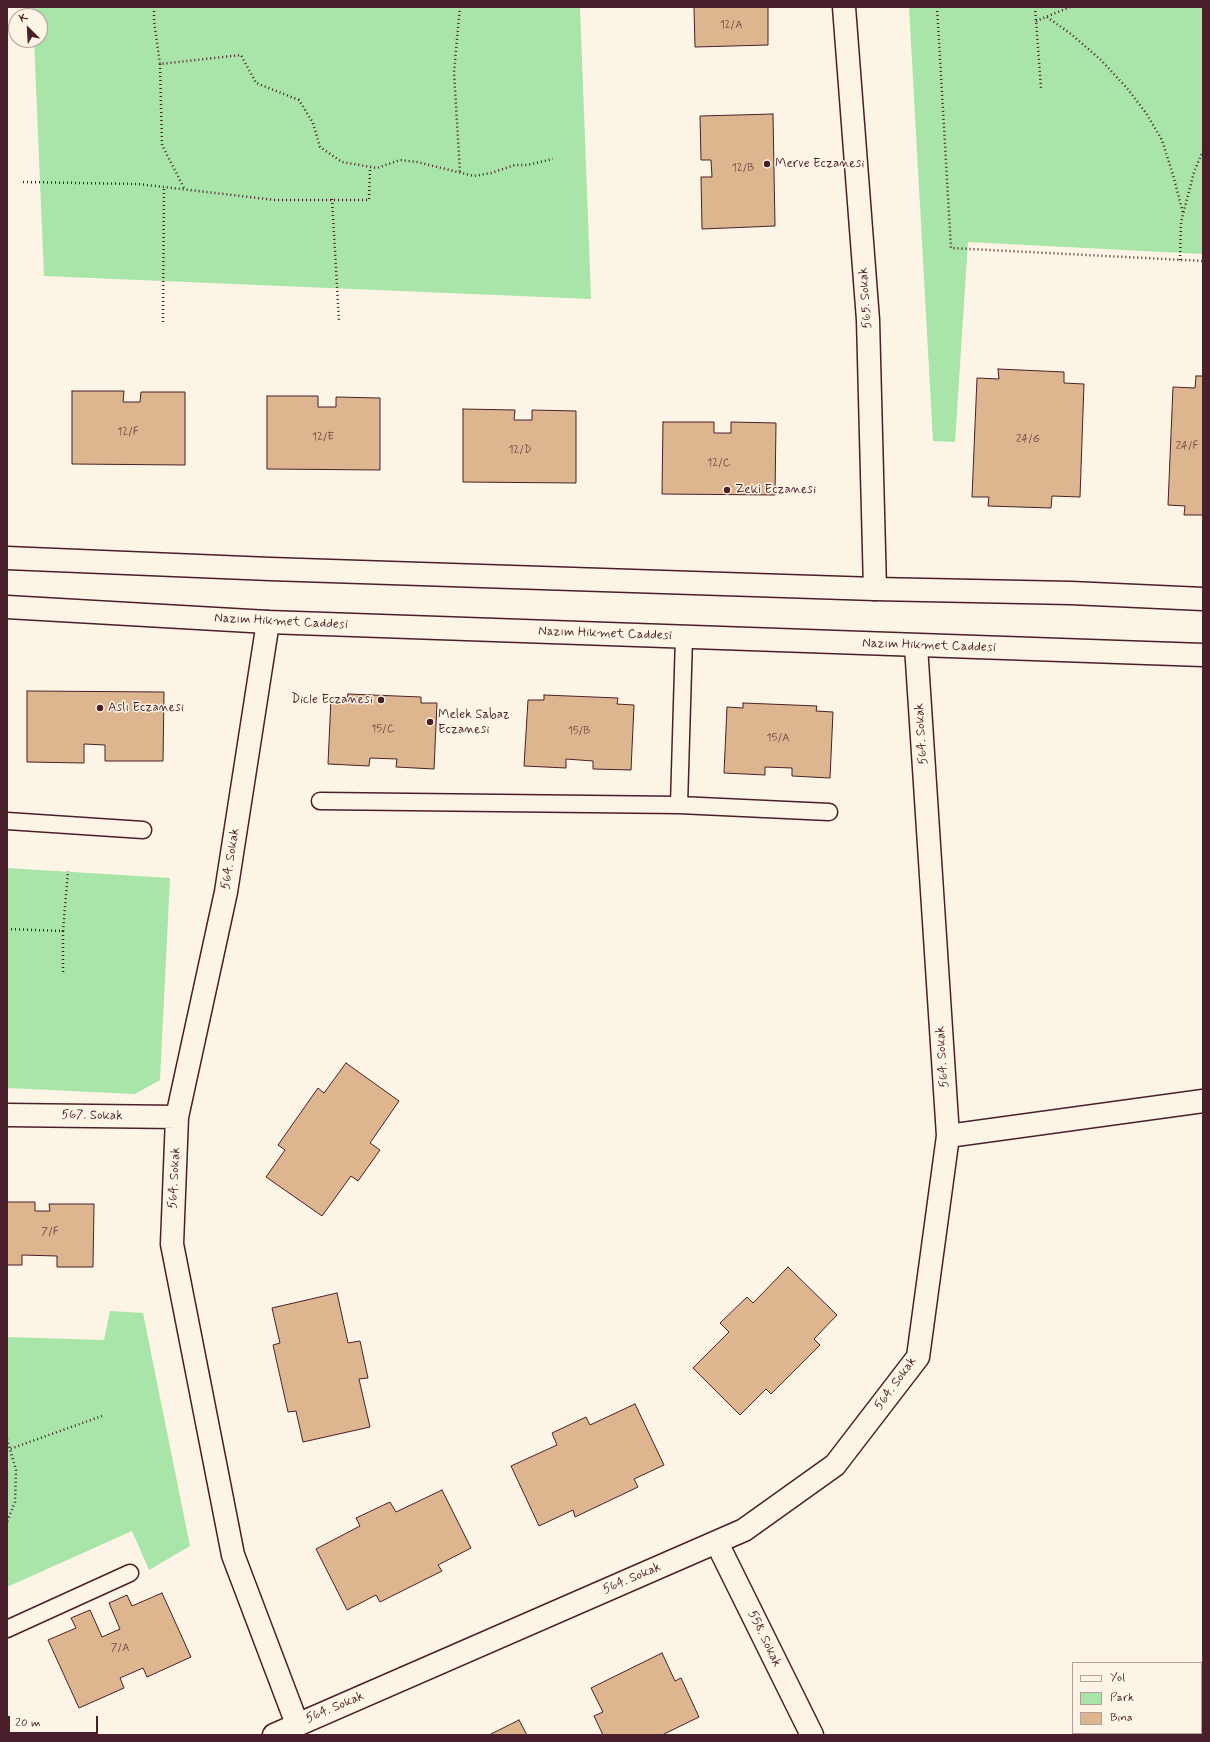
<!DOCTYPE html>
<meta charset="utf-8">
<style>
body{margin:0}
#map{position:relative;width:1210px;height:1742px;overflow:hidden;background:#fcf5e5;font-family:Mynerve,sans-serif}
canvas{display:block}
.frame{position:absolute;inset:0;border:8px solid #4a1f2b;pointer-events:none}
.legend{position:absolute;left:1072px;top:1662px;width:130px;height:72px;box-sizing:border-box;background:#fcf5e5;border:1px solid #b59f9b;margin:0;padding:5px 7px;list-style:none;font-size:12px;color:#4a1f2b}
.legend li{display:flex;align-items:center;gap:8px;height:20px}
.legend b{width:20px;border:1px solid #b59f9b}
.north{position:absolute;left:8px;top:8px;width:40px;height:40px;box-sizing:border-box;background:#fcf5e5;border:1px solid #b59f9b;border-radius:50%;rotate:336deg;font-size:11px;font-weight:700;line-height:16px;text-align:center;color:#4a1f2b}
.north::after{content:'';display:block;margin:auto;width:14px;height:18px;background:#4a1f2b;clip-path:polygon(50% 0,100% 100%,50% 72%,0 100%)}
.scale{position:absolute;left:8px;top:1716px;width:90px;height:18px;box-sizing:border-box;border:2px solid #4a1f2b;border-top:0;padding-left:5px;font-size:12px;line-height:14px;white-space:nowrap;color:#4a1f2b;-webkit-text-stroke:3px #fcf5e5;paint-order:stroke}
</style>
<div id="map">
<canvas width="1210" height="1742"></canvas>
<div class="frame"></div>
<ul class="legend">
<li><b style="height:5px;background:#fcf5e5"></b>Yol</li>
<li><b style="height:11px;background:#a9e4a9"></b>Park</li>
<li><b style="height:11px;background:#ddb58e"></b>Bina</li>
</ul>
<div class="north">K</div>
<div class="scale">20 m</div>
</div>
<script>
const g = document.querySelector('canvas').getContext('2d');
g.lineJoin = 'round';
function paint(path, color) { g.fillStyle = color; g.fill(path, 'evenodd'); }
const shape = rows => new Path2D(rows.map(r => 'M' + r).join(''));
function trace(path, color, width, dash) { g.strokeStyle = color; g.lineWidth = width; g.lineCap = dash ? 'butt' : 'round'; g.setLineDash(dash || []); g.stroke(path); }
function drawText(font, color, halo, rows, align = 'center') {
  g.font = font + ' Mynerve,sans-serif'; g.lineWidth = 3; g.setLineDash([]); g.textBaseline = 'middle'; g.strokeStyle = halo; g.fillStyle = color; for (const [text, x, y, turn = 0] of rows) {
    g.save(); g.translate(x, y); g.rotate((+turn || 0) * Math.PI / 180); g.textAlign = isNaN(turn) ? turn : align; if (halo) g.strokeText(text, 0, 0); g.fillText(text, 0, 0); g.restore();
  }
}
const green = shape([
 [32,7,580,7,591,299,44,276,34,40,40,40,40,16,33,16],
 [909,7,1203,7,1203,254,968,242,955,442,933,441],
 [7,868,170,878,160,1080,135,1094,7,1088],
 [110,1311,143,1313,190,1546,149,1570,132,1531,7,1587,7,1337,104,1340]
]);
const building = shape([
 [694,7,768,7,768,45,695,47,694,7],
 [773,114,775,226,702,229,701,177,712,177,711,160,701,160,700,116,773,114],
 [998,369,1064,372,1064,383,1084,384,1080,497,1052,496,1051,508,988,506,989,497,972,497,977,378,999,379,998,369],
 [1196,376,1203,376,1203,515,1184,515,1185,506,1168,505,1173,387,1195,388,1196,376],
 [72,391,124,391,123,402,140,402,141,392,185,392,185,465,72,464,72,391],
 [267,396,318,396,318,407,336,407,336,397,380,398,380,470,267,469,267,396],
 [463,409,515,410,514,420,532,420,532,410,576,411,576,483,463,482,463,409],
 [663,422,714,422,714,433,731,433,731,422,776,423,775,495,662,494,663,422],
 [27,691,164,692,163,761,105,761,105,745,84,744,84,763,27,762,27,691],
 [348,694,421,697,421,703,437,703,434,769,396,767,397,759,370,758,369,766,328,764,331,698,347,699,348,694],
 [544,695,618,698,617,704,634,705,631,770,593,769,593,761,566,759,566,768,524,766,528,700,544,700,544,695],
 [743,703,817,706,816,711,833,712,830,778,792,776,792,768,765,767,765,775,724,773,727,707,743,708,743,703],
 [346,1063,399,1101,370,1143,380,1150,358,1181,351,1176,322,1216,266,1177,285,1150,278,1145,318,1088,324,1093,346,1063],
 [7,1202,35,1202,35,1211,50,1211,49,1204,94,1204,93,1267,57,1267,57,1256,22,1255,22,1265,7,1265,7,1202],
 [788,1267,837,1315,814,1339,820,1345,771,1394,766,1389,740,1415,693,1368,729,1332,720,1323,747,1297,753,1303,788,1267],
 [337,1293,348,1343,360,1341,368,1378,359,1379,370,1427,303,1442,296,1411,288,1412,273,1345,280,1343,272,1308,337,1293],
 [635,1404,664,1465,634,1479,638,1487,575,1517,573,1510,539,1526,511,1466,557,1445,552,1433,586,1417,590,1425,635,1404],
 [442,1490,471,1548,438,1565,442,1571,380,1602,376,1595,347,1610,316,1549,360,1526,356,1518,390,1502,396,1512,442,1490],
 [162,1593,191,1657,147,1677,143,1668,120,1678,124,1688,79,1708,48,1640,76,1628,71,1618,90,1610,102,1637,120,1629,109,1603,127,1595,132,1606,162,1593],
 [662,1653,675,1681,681,1678,699,1717,662,1735,603,1735,594,1716,603,1712,591,1688,662,1653],
 [519,1720,527,1735,489,1735,519,1720]
]);
const path = shape([
 [154,7,154,21,160,64,241,55,256,83,299,100,313,123,320,147,342,162,377,168,400,160,417,162,474,176,491,173,515,165,527,165,553,159],
 [460,7,454,72,460,172],
 [937,7,951,248,1203,261],
 [1035,7,1041,88],
 [1047,17,1071,34,1101,60,1126,87,1146,113,1162,140,1173,175,1183,213],
 [1036,21,1070,7],
 [160,64,162,145,184,188],
 [23,182,138,184,275,200,369,200,370,167],
 [332,199,339,321],
 [1180,260,1181,222,1194,172,1203,151],
 [163,322,164,186],
 [7,929,63,931,68,871],
 [63,931,63,974],
 [7,1439,16,1470,15,1502,7,1522],
 [7,1450,102,1416]
]);
const service = shape([
 [320,801,679,805,829,812],
 [679,805,684,637],
 [7,821,143,830],
 [7,1629,130,1573]
]);
const minor = shape([
 [844,7,868,320,875,589],
 [268,622,226,892,177,1117,172,1244,233,1555,297,1724],
 [7,1115,177,1117],
 [948,1136,1203,1101],
 [717,1543,812,1735],
 [274,1735,744,1530,835,1465,918,1357,948,1136,916,646]
]);
const secondary = shape([
 [7,558,270,569,875,589,1071,593,1203,599],
 [7,607,268,622,1203,655]
]);
const markers = [
 [767,164,4,"#4a1f2b"],
 [727,490,4,"#4a1f2b"],
 [381,700,4,"#4a1f2b"],
 [100,708,4,"#4a1f2b"],
 [430,722,4,"#4a1f2b"]
];
const numberNames = [
 ["12/A",731,26],
 ["12/B",743,169],
 ["12/F",128,433],
 ["12/E",323,438],
 ["24/G",1028,440],
 ["24/F",1187,447],
 ["12/D",520,451],
 ["12/C",719,464],
 ["15/C",383,730],
 ["15/B",579,732],
 ["15/A",778,739],
 ["7/F",50,1233],
 ["7/A",120,1649]
];
const poiNames = [
 ["Merve Eczanesi",775,164],
 ["Zeki Eczanesi",735,490],
 ["Dicle Eczanesi",373,700,"right"],
 ["Aslı Eczanesi",108,708],
 ["Melek Sabaz",438,715],
 ["Eczanesi",438,730]
];
const streetNames = [
 ["565. Sokak",866,298,-94],
 ["Nazım Hikmet Caddesi",281,622,3],
 ["Nazım Hikmet Caddesi",605,634,2],
 ["Nazım Hikmet Caddesi",929,646,2],
 ["564. Sokak",922,734,-94],
 ["564. Sokak",231,859,-81],
 ["564. Sokak",943,1057,-94],
 ["567. Sokak",92,1116,1],
 ["564. Sokak",175,1178,-87],
 ["564. Sokak",896,1384,-54],
 ["564. Sokak",632,1579,-23],
 ["558. Sokak",764,1639,64],
 ["564. Sokak",335,1708,-23]
];
paint(green, '#a9e4a9');
paint(building, '#ddb58e');
trace(building, '#4a1f2b', 1);
trace(service, '#4a1f2b', 19);
trace(minor, '#4a1f2b', 25);
trace(secondary, '#4a1f2b', 25);
trace(path, '#4a1f2b', 2.5, [1, 3]);
trace(service, '#fcf5e5', 16);
trace(minor, '#fcf5e5', 22);
trace(secondary, '#fcf5e5', 22);
for (const [x, y, r, color] of markers) { const dot = new Path2D(); dot.arc(x, y, r, 0, 2 * Math.PI); g.fillStyle = color; g.fill(dot); trace(dot, '#fcf5e5', 1.5); }
drawText('11px', '#6f4444', null, numberNames);
drawText('13px', '#4a1f2b', '#fcf5e5', poiNames, 'left');
drawText('13px', '#4a1f2b', '#fcf5e5', streetNames);
</script>
